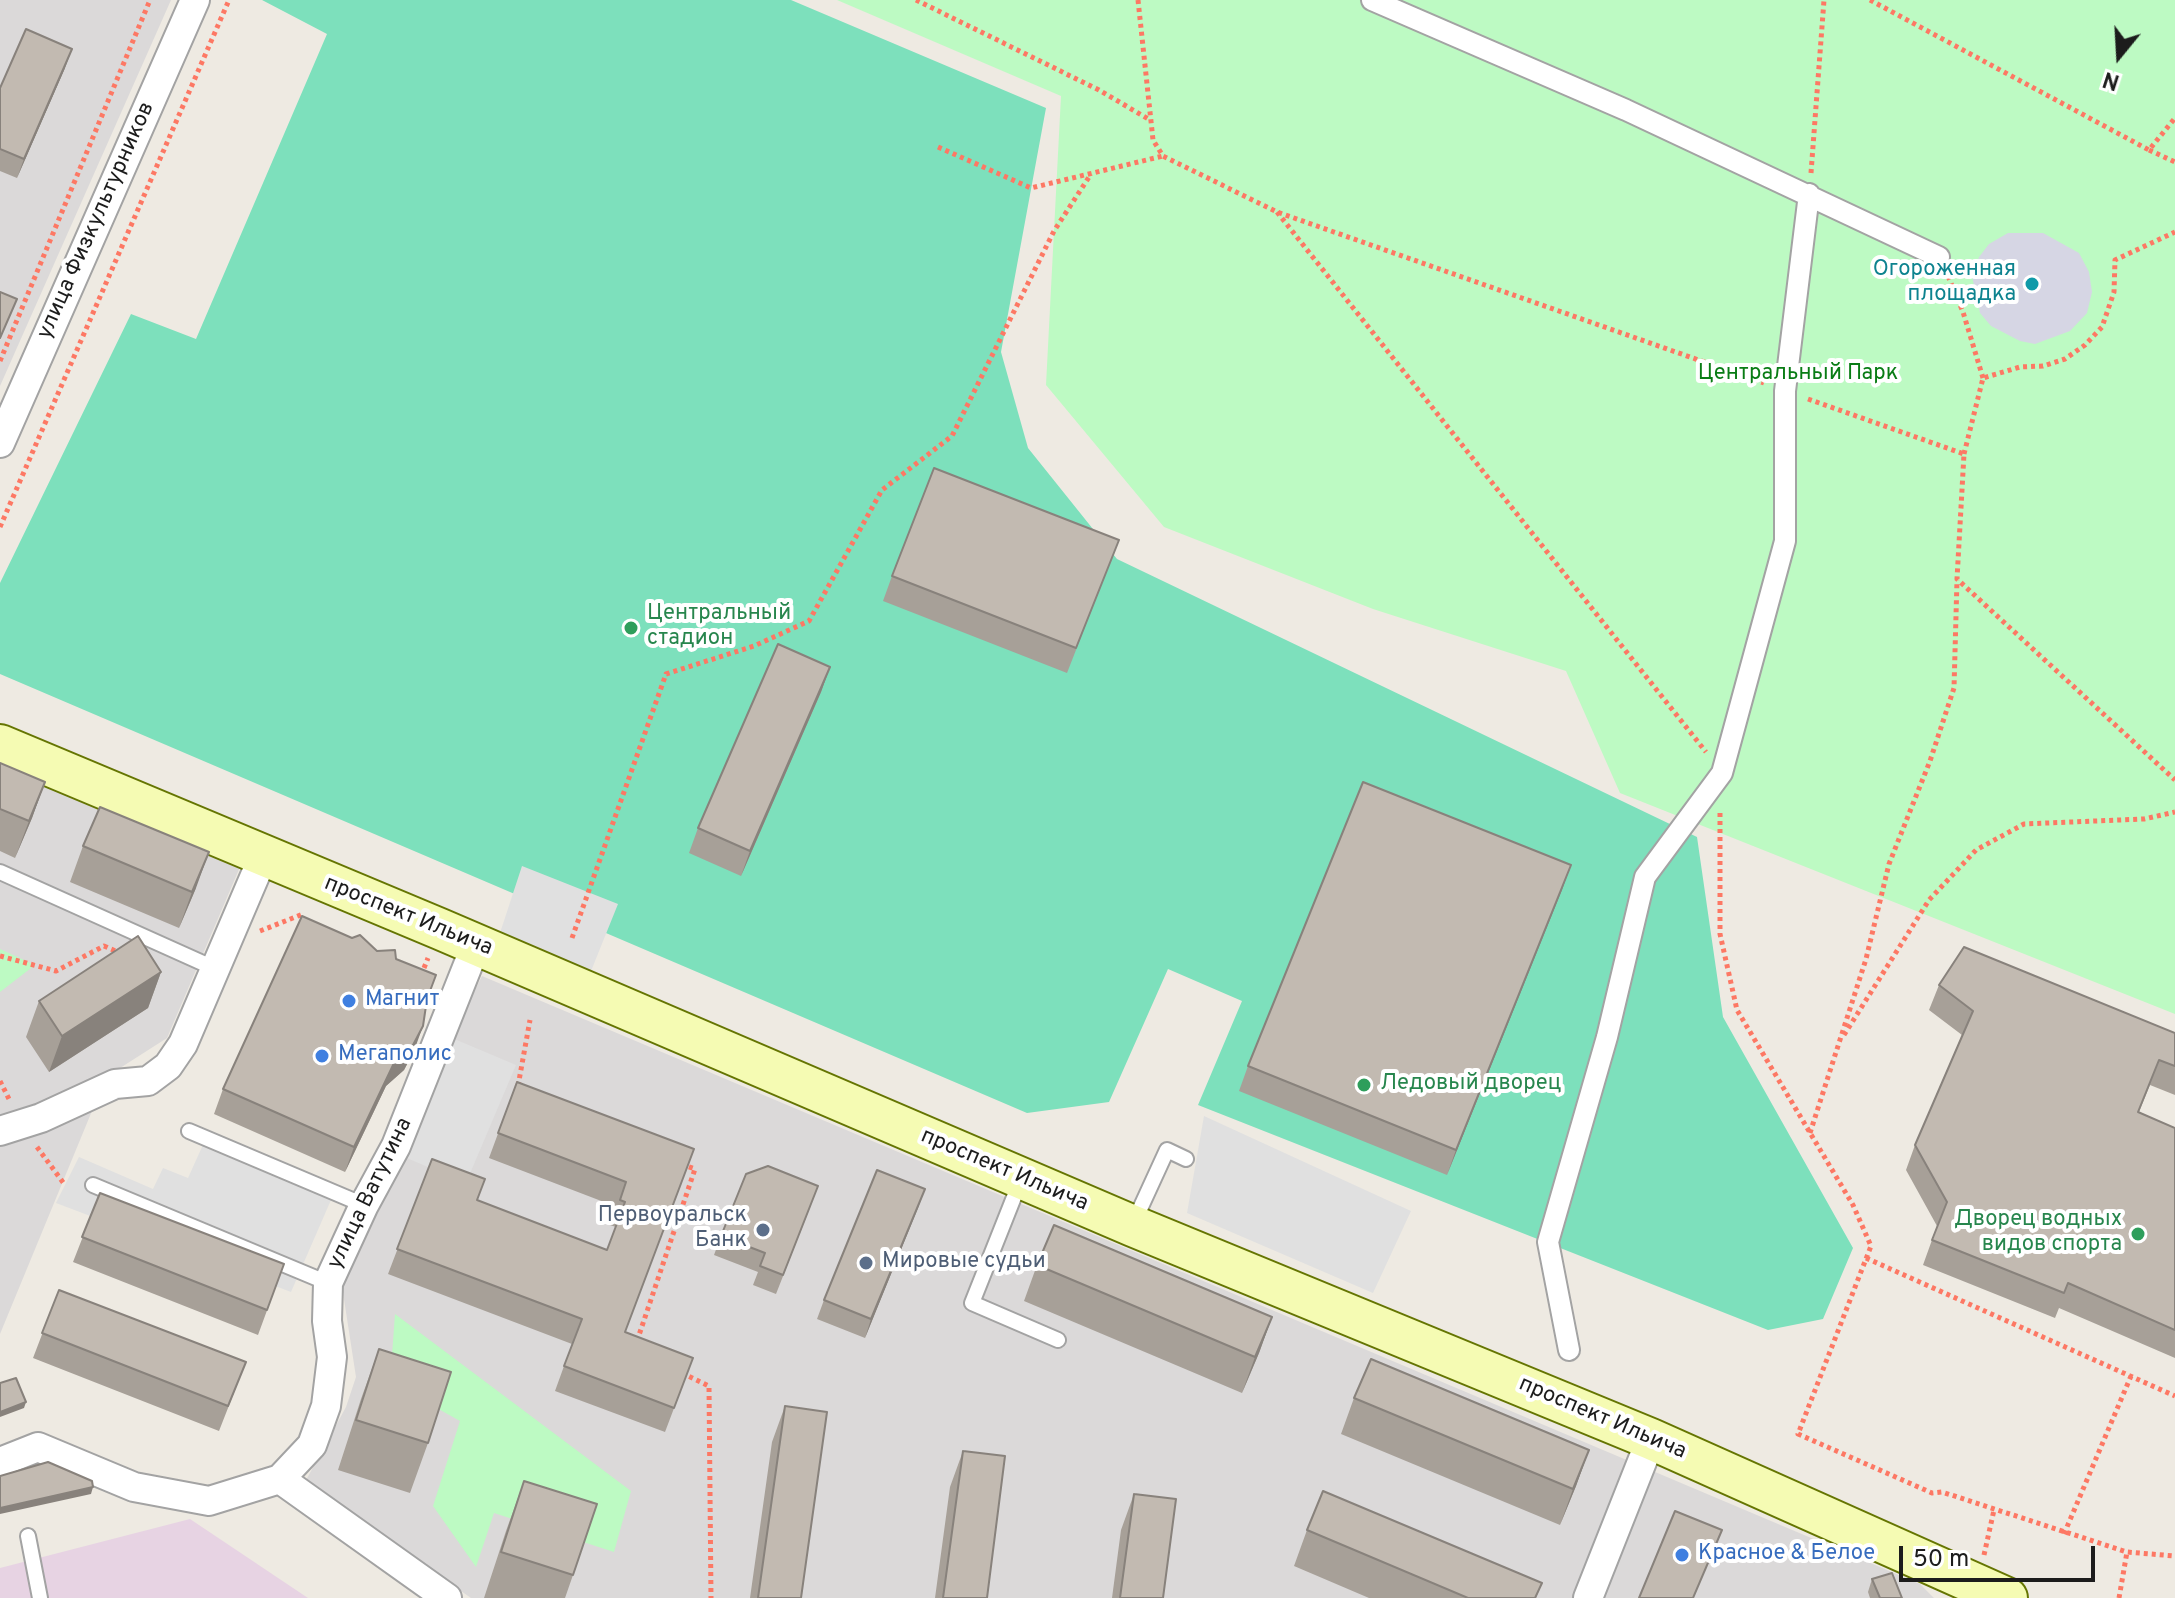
<!DOCTYPE html>
<meta charset="utf-8">
<style>
body{margin:0}
#map{position:relative;width:2175px;height:1598px;overflow:hidden;background:#eeeae2;font-family:Overpass,sans-serif}
canvas{display:block}
.north{position:absolute;left:2079px;top:16px;width:80px;height:80px;-webkit-text-stroke:6px #fff;paint-order:stroke;rotate:198deg;font-size:22px;font-weight:700;line-height:32px;text-align:center;color:#1c1c1c}
.north::after{content:'';display:block;margin:auto;width:28px;height:36px;background:#1c1c1c;clip-path:polygon(50% 0,100% 100%,50% 72%,0 100%)}
.scale{position:absolute;left:1899px;top:1546px;width:196px;height:36px;box-sizing:border-box;border:4px solid #1c1c1c;border-top:0;padding-left:10px;font-size:24px;line-height:28px;white-space:nowrap;color:#1c1c1c;-webkit-text-stroke:6px #fff;paint-order:stroke}
</style>
<div id="map">
<canvas width="2175" height="1598"></canvas>
<div class="north">N</div>
<div class="scale">50 m</div>
</div>
<script>
const g = document.querySelector('canvas').getContext('2d');
g.lineJoin = 'round';
function paint(path, color) { g.fillStyle = color; g.fill(path, 'evenodd'); }
const shape = rows => new Path2D(rows.map(r => 'M' + r).join(''));
function trace(path, color, width, dash) { g.strokeStyle = color; g.lineWidth = width; g.lineCap = dash ? 'butt' : 'round'; g.setLineDash(dash || []); g.stroke(path); }
function drawText(font, color, halo, rows, align = 'center') {
  g.font = font + ' Overpass,sans-serif'; g.lineWidth = 8; g.setLineDash([]); g.textBaseline = 'middle'; g.strokeStyle = halo; g.fillStyle = color; for (const [text, x, y, turn = 0] of rows) {
    g.save(); g.translate(x, y); g.rotate((+turn || 0) * Math.PI / 180); g.textAlign = isNaN(turn) ? turn : align; if (halo) g.strokeText(text, 0, 0); g.fillText(text, 0, 0); g.restore();
  }
}
const residential = shape([
 [0,0,171,0,0,386],
 [0,767,240,867,167,1038,106,1077,0,1334],
 [482,976,1920,1584,1934,1598,471,1598,305,1482,346,1407,356,1377,342,1286,355,1228]
]);
const industrial = shape([
 [190,1519,308,1598,0,1598,0,1568]
]);
const park = shape([
 [837,0,2175,0,2175,1014,1620,793,1566,671,1373,609,1164,527,1046,385,1061,96],
 [0,949,35,965,0,992],
 [395,1314,631,1491,614,1552,494,1513,476,1567,433,1506,460,1421,390,1382]
]);
const pitch = shape([
 [262,0,791,0,1046,108,1001,352,1028,448,1117,559,1697,837,1723,1017,1853,1248,1823,1319,1768,1330,1198,1105,1242,1001,1168,969,1109,1102,1027,1113,0,674,0,583,131,314,196,339,327,34]
]);
const parking = shape([
 [522,866,618,904,589,976,499,936],
 [452,1038,516,1065,466,1183,402,1156],
 [1204,1116,1411,1211,1373,1293,1187,1213],
 [206,1138,334,1193,291,1292,56,1203,79,1157,153,1189,163,1168,188,1178]
]);
const plaza = shape([
 [2008,233,2043,233,2079,253,2089,272,2092,292,2087,313,2070,331,2035,344,2020,341,1991,326,1980,313,1972,276,1979,257,1989,244]
]);
const path = shape([
 [916,0,1099,90,1150,120],
 [1138,0,1153,140,1163,156,1277,212,1764,383],
 [1870,0,2149,150,2175,118],
 [938,147,1031,188,1163,156],
 [2149,150,2175,162],
 [1811,173,1824,0],
 [1277,212,1706,752],
 [1948,276,1963,312,1983,378],
 [0,361,150,0],
 [1808,399,1964,454,1957,579,2175,780],
 [1964,454,1983,378,2020,367,2043,366,2065,359,2085,345,2102,327,2114,292,2115,260,2175,232],
 [0,527,229,0],
 [1720,813,1720,934,1737,1010,1853,1205,1871,1246,1798,1434,1932,1493,1942,1492,2127,1552,2175,1556],
 [260,931,303,914],
 [572,938,666,674,754,646,809,621,882,490,952,436,1054,231,1091,174],
 [0,956,56,971,104,946,118,952],
 [424,968,428,958],
 [1844,1035,1929,900,1976,850,2024,824,2144,819,2175,812],
 [0,1081,10,1101],
 [518,1086,530,1020],
 [1810,1133,1866,959,1889,864,1930,761,1954,688,1957,580],
 [37,1147,65,1185],
 [1866,1258,2175,1396],
 [637,1341,695,1169,684,1165],
 [682,1373,709,1386,711,1598],
 [2064,1534,2131,1376],
 [1984,1555,1994,1510],
 [2119,1598,2127,1552]
]);
const service = shape([
 [0,872,216,969],
 [189,1131,364,1205],
 [1020,1182,972,1303,1058,1340],
 [93,1185,328,1283],
 [1134,1222,1167,1150,1186,1159],
 [28,1536,40,1598]
]);
const pedestrian = shape([
 [1372,0,1626,110,1939,257],
 [1569,1350,1548,1242,1607,1037,1645,877,1722,773,1785,541,1785,391,1809,194]
]);
const minor = shape([
 [0,443,195,0],
 [0,1131,41,1118,115,1084,148,1081,168,1066,183,1044,263,857],
 [0,1462,38,1447,134,1487,209,1501,280,1479,312,1445,326,1406,332,1357,327,1321,328,1283,364,1205,396,1146,476,945],
 [280,1479,447,1598],
 [1588,1598,1651,1439]
]);
const secondary = shape([
 [0,745,440,929,1133,1226,1651,1439,2007,1598]
]);
const wall = shape([
 [65,68,17,178,0,171,0,88],
 [1119,540,1067,673,883,601,892,576],
 [830,667,821,692,741,876,689,853,698,828],
 [0,763,45,782,32,818,15,858,0,851],
 [83,846,196,888,179,928,70,882],
 [1571,865,1447,1175,1239,1091,1248,1066],
 [377,951,396,959,426,1001,414,1051,404,1070,386,1086,345,1172,214,1114,223,1089],
 [161,972,148,1008,49,1072,26,1037,39,1001],
 [1939,985,2175,1033,2175,1095,2150,1085,2139,1112,2175,1128,2175,1358,2059,1308,2055,1318,1923,1265,1937,1226,1906,1170,1915,1145,1962,1035,1929,1010],
 [517,1082,694,1149,625,1332,693,1358,665,1432,555,1391,572,1344,388,1274,432,1159,477,1200,607,1250,616,1227,610,1225,617,1207,489,1158],
 [925,1189,865,1338,817,1319,824,1300],
 [100,1193,284,1264,258,1335,73,1262],
 [811,1205,776,1294,753,1285,758,1272,714,1255,721,1236],
 [1037,1265,1272,1317,1259,1353,1242,1393,1024,1301],
 [59,1290,246,1362,219,1431,33,1358],
 [379,1349,428,1443,410,1493,338,1470,361,1399],
 [1354,1398,1589,1450,1576,1486,1560,1525,1341,1434],
 [785,1406,801,1598,750,1598,772,1442],
 [963,1451,987,1598,935,1598,950,1487],
 [524,1481,573,1575,565,1598,484,1598,506,1531],
 [1134,1494,1163,1598,1112,1598,1121,1530],
 [1307,1530,1542,1583,1536,1598,1369,1598,1294,1566],
 [1872,1579,1902,1598,1870,1598,1868,1592]
]);
const shadedWall = shape([
 [72,49,65,68,17,178,24,159],
 [830,667,821,692,741,876,750,851],
 [45,782,32,818,15,858,29,821],
 [209,852,196,888,179,928,192,892],
 [1571,865,1562,890,1447,1175,1456,1150],
 [161,972,148,1008,49,1072,62,1036],
 [423,1026,414,1051,404,1070,386,1086,345,1172,354,1147,395,1061],
 [925,1189,918,1208,865,1338,871,1319],
 [1272,1317,1259,1353,1242,1393,1255,1357],
 [26,1402,24,1408,0,1417,0,1412],
 [1589,1450,1576,1486,1560,1525,1573,1489],
 [93,1487,91,1494,0,1514,0,1508]
]);
const building = shape([
 [26,29,72,49,24,159,0,149,0,88,26,29],
 [0,292,17,299,0,338,0,292],
 [934,468,1119,540,1076,648,892,576,934,468],
 [778,644,830,667,750,851,698,828,778,644],
 [0,763,45,782,29,821,0,809,0,763],
 [1363,782,1571,865,1456,1150,1248,1066,1363,782],
 [100,807,209,852,192,892,83,846,100,807],
 [302,916,352,938,360,935,377,951,395,950,396,959,436,975,427,999,423,1026,413,1045,395,1061,354,1147,223,1089,302,916],
 [138,936,161,972,62,1036,39,1001,138,936],
 [1964,947,2175,1033,2175,1066,2159,1060,2138,1112,2175,1128,2175,1330,2068,1283,2064,1293,1932,1240,1947,1202,1915,1145,1973,1011,1939,985,1964,947],
 [517,1082,694,1149,625,1332,693,1358,674,1408,564,1366,582,1319,397,1249,432,1159,485,1179,477,1200,607,1250,625,1202,620,1200,626,1182,498,1133,517,1082],
 [768,1166,818,1186,783,1275,760,1266,765,1253,721,1236,746,1174,768,1166],
 [877,1170,925,1189,871,1319,824,1300,877,1170],
 [100,1193,284,1264,267,1310,82,1237,100,1193],
 [1054,1225,1272,1317,1255,1357,1037,1265,1054,1225],
 [59,1290,246,1362,228,1406,42,1333,59,1290],
 [379,1349,451,1372,428,1443,356,1420,379,1349],
 [1371,1359,1589,1450,1573,1489,1354,1398,1371,1359],
 [16,1378,26,1402,0,1412,0,1383,16,1378],
 [785,1406,827,1412,801,1598,758,1598,785,1406],
 [963,1451,1005,1456,987,1598,943,1598,963,1451],
 [48,1462,92,1481,93,1487,0,1508,0,1476,48,1462],
 [524,1481,597,1504,573,1575,501,1552,524,1481],
 [1323,1491,1542,1583,1535,1598,1468,1598,1307,1530,1323,1491],
 [1134,1494,1176,1499,1163,1598,1120,1598,1134,1494],
 [1675,1511,1722,1530,1693,1598,1639,1598,1675,1511],
 [1892,1573,1902,1598,1880,1598,1872,1579,1892,1573]
]);
const markers = [
 [2032,284,8,"#0f9aa8"],
 [631,628,8,"#2e9e5b"],
 [349,1001,8,"#3f7fe0"],
 [322,1056,8,"#3f7fe0"],
 [1364,1085,8,"#2e9e5b"],
 [763,1230,8,"#5c6f8a"],
 [2138,1234,8,"#2e9e5b"],
 [866,1263,8,"#5c6f8a"],
 [1682,1555,8,"#3f7fe0"]
];
const streetNames = [
 ["улица Физкультурников",97,221,-66],
 ["проспект Ильича",408,917,22],
 ["проспект Ильича",1004,1171,23],
 ["улица Ватутина",371,1194,-64],
 ["проспект Ильича",1602,1419,23]
];
const cultureNames = [
 ["Огороженная",2016,271],
 ["площадка",2016,296]
];
const parkNames = [
 ["Центральный Парк",1798,375]
];
const leisureNames = [
 ["Центральный",647,615],
 ["стадион",647,640],
 ["Ледовый дворец",1380,1085],
 ["Дворец водных",2122,1221,"right"],
 ["видов спорта",2122,1246,"right"]
];
const shopNames = [
 ["Магнит",365,1001],
 ["Мегаполис",338,1056],
 ["Красное & Белое",1698,1555]
];
const serviceNames = [
 ["Первоуральск",747,1217],
 ["Банк",747,1242],
 ["Мировые судьи",882,1263,"left"]
];
paint(residential, '#dbd9d9');
paint(industrial, '#e7d3e3');
paint(park, '#bdfac3');
paint(pitch, '#7de0bc');
paint(parking, '#e0e0e0');
paint(plaza, '#d6d6e4');
trace(service, '#a3a3a3', 18);
trace(pedestrian, '#a3a3a3', 24);
trace(minor, '#a3a3a3', 32);
trace(secondary, '#657502', 44);
trace(path, '#fd7864', 5, [4, 4]);
trace(service, '#fff', 14);
trace(pedestrian, '#fff', 20);
trace(minor, '#fff', 28);
trace(secondary, '#f5fbb3', 40);
paint(wall, '#a7a098');
paint(shadedWall, '#88827c');
paint(building, '#c2bab1');
trace(building, '#88827c', 2);
for (const [x, y, r, color] of markers) { const dot = new Path2D(); dot.arc(x, y, r, 0, 2 * Math.PI); g.fillStyle = color; g.fill(dot); trace(dot, '#fff', 3); }
drawText('22px', '#1c1c1c', '#fff', streetNames);
drawText('22px', '#0d838f', '#fff', cultureNames, 'right');
drawText('22px', '#097c15', '#fff', parkNames);
drawText('22px', '#27864d', '#fff', leisureNames, 'left');
drawText('22px', '#366cbe', '#fff', shopNames, 'left');
drawText('22px', '#4e5e75', '#fff', serviceNames, 'right');
</script>
